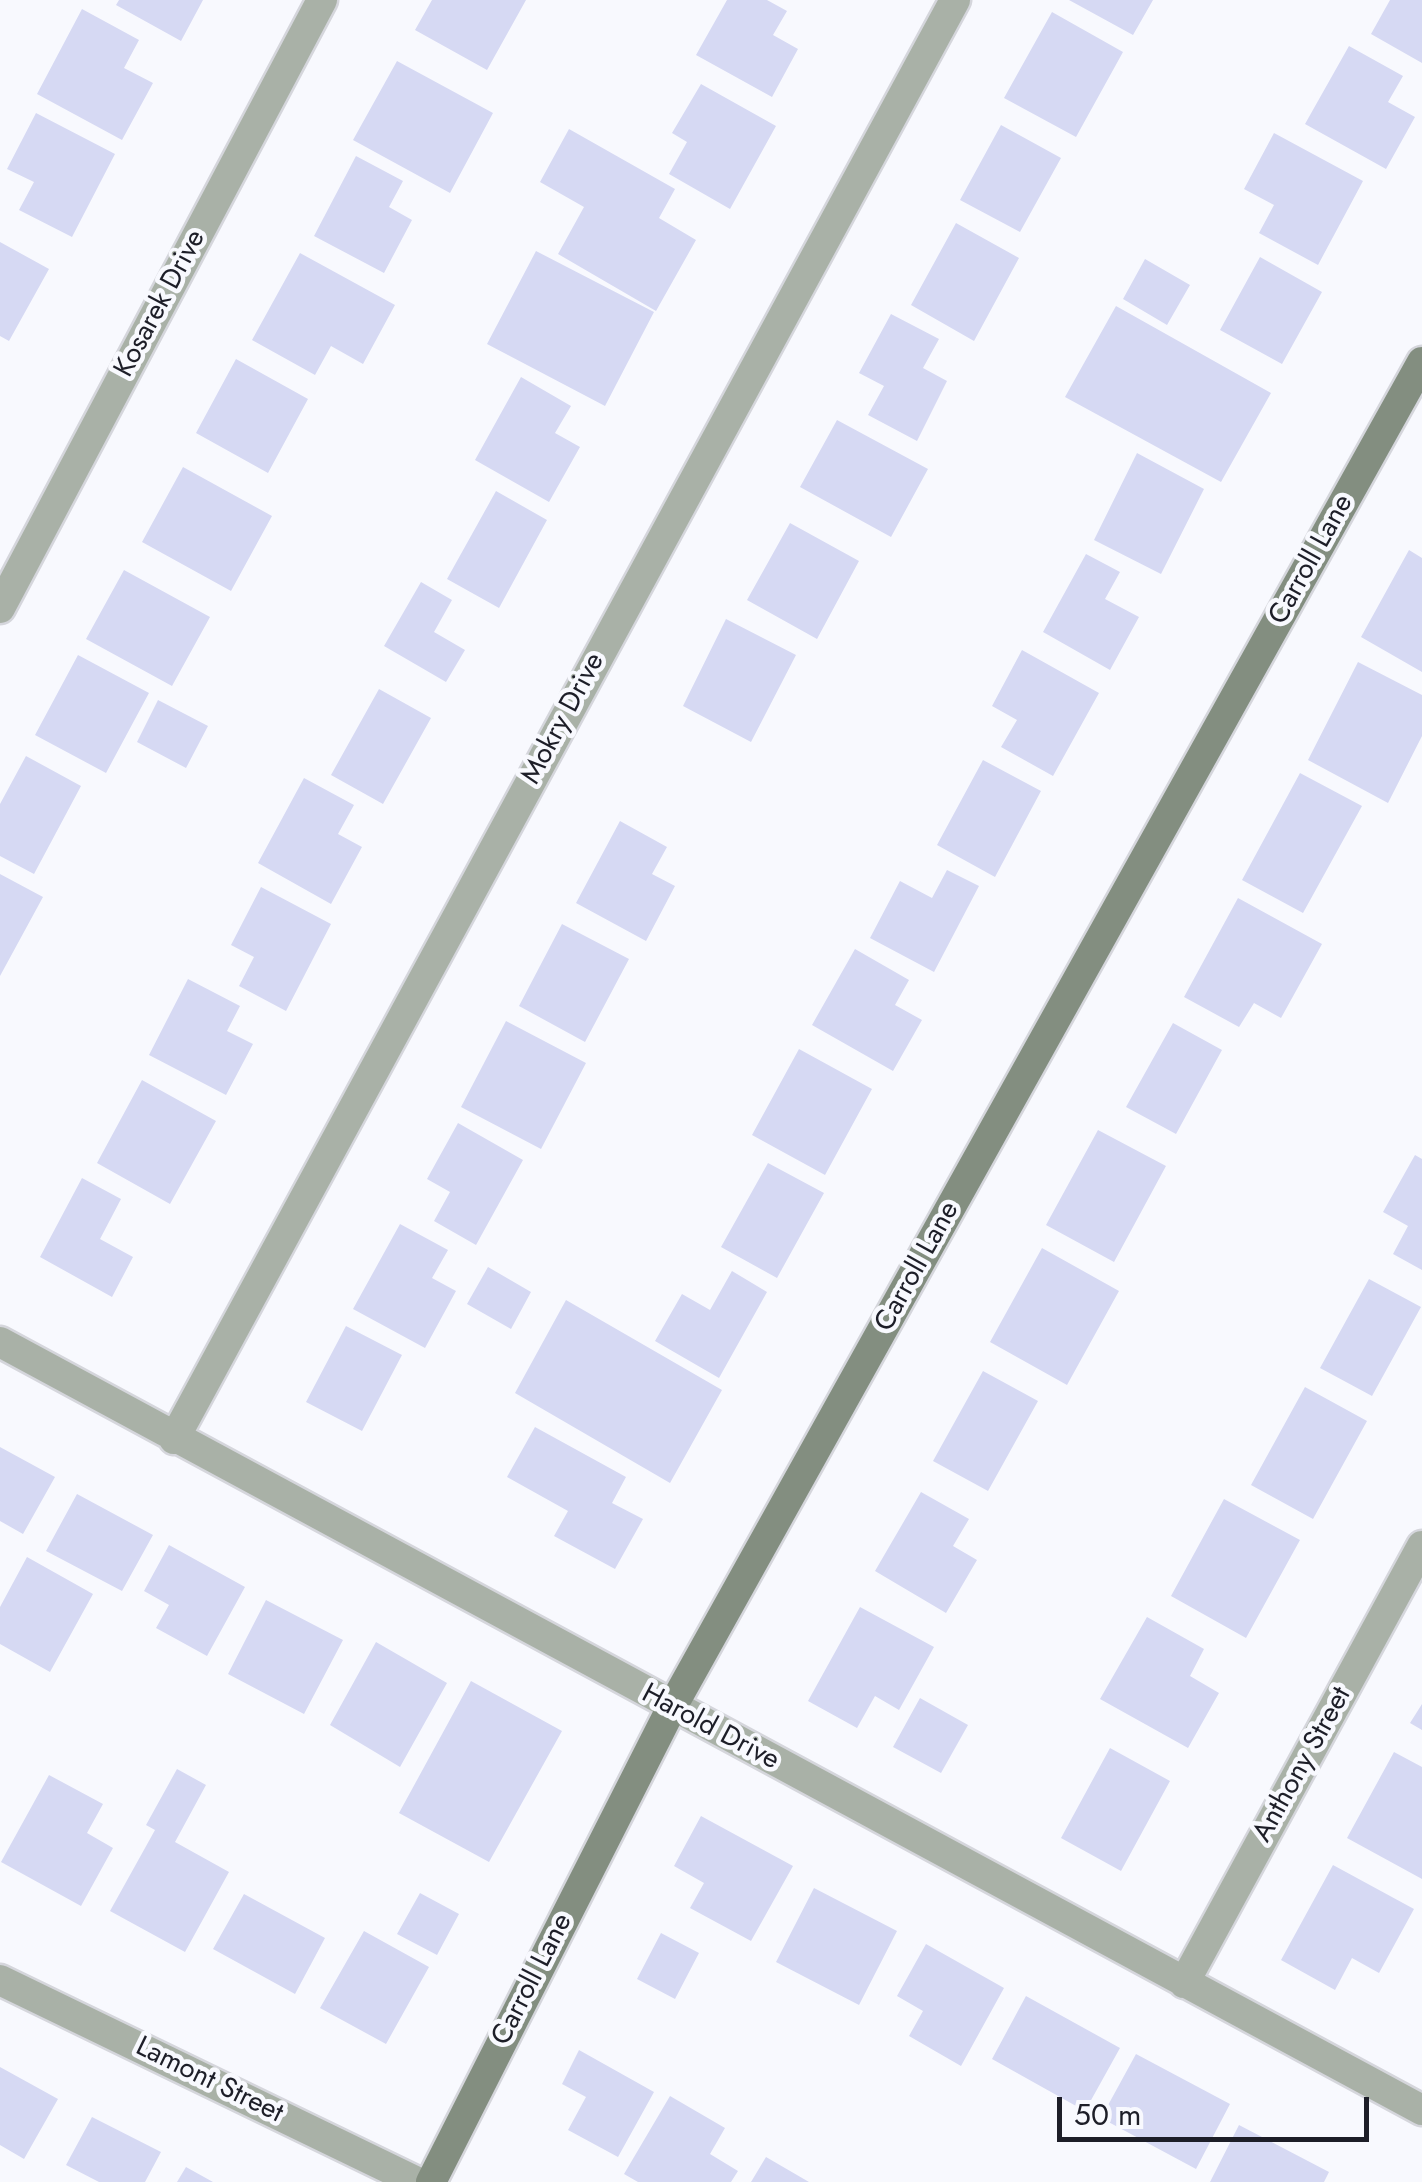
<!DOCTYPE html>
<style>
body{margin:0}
#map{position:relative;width:1422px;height:2182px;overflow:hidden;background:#f8f9fe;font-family:Jost,sans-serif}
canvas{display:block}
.scale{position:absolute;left:1057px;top:2097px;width:312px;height:45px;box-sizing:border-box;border:5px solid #1d1e28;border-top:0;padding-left:12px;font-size:30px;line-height:35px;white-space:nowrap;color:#1d1e28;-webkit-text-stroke:8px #f8f9fe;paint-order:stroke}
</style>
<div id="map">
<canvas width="1422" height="2182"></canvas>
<div class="scale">50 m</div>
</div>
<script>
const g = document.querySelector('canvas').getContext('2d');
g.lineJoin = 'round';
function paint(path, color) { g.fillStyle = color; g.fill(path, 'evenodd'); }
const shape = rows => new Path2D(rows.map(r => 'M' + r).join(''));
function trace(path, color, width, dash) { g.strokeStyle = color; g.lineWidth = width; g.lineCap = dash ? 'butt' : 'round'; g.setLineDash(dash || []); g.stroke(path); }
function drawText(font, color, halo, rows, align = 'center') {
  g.font = font + ' Jost,sans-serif'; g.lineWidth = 9; g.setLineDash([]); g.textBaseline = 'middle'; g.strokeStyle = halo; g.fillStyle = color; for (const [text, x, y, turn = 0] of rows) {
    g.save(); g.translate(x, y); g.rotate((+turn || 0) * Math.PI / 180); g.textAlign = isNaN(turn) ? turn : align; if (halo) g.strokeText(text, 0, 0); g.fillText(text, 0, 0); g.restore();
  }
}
const building = shape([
 [119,0,203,0,181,41,116,5],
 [432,0,526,0,487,70,415,30],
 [727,0,767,0,787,11,773,35,798,49,772,97,696,55],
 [1069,0,1153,0,1133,35],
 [1390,0,1422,0,1422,63,1371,34],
 [82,9,139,40,124,68,153,83,122,140,37,94],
 [1052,12,1123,52,1076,137,1004,98],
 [1349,46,1403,76,1388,102,1415,117,1386,169,1305,124],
 [397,61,493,113,450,193,353,140],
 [701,84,776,126,730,209,669,174,687,142,672,133],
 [36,113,115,154,72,237,19,210,34,182,7,169],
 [1001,125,1061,158,1020,232,960,200],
 [569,129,675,189,659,218,696,240,656,311,558,254,584,207,540,182],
 [1274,133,1363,181,1318,265,1259,233,1274,205,1244,189],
 [356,156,403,181,389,207,412,220,384,273,314,236],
 [956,223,1019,258,974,341,911,305],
 [0,242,49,269,9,341,0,336],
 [536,251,654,312,605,406,487,344],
 [300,253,395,305,363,364,331,346,315,375,252,340],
 [1260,257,1322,292,1282,364,1220,330],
 [1145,259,1190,285,1167,325,1123,299],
 [1116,306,1271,393,1221,482,1065,397],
 [891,314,939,339,923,368,947,381,917,441,868,415,884,386,859,373],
 [236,359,308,399,268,473,196,433],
 [521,377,571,406,555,433,580,447,549,502,475,460],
 [837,420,928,469,891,537,800,487],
 [1137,453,1204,489,1161,574,1094,540],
 [183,467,272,516,231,591,142,542],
 [496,491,547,520,499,608,447,579],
 [790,523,859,561,817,639,747,600],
 [1409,550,1422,558,1422,672,1361,637],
 [1086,554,1120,572,1105,599,1139,617,1110,670,1043,632],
 [124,570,210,617,172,686,86,639],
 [421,582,452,600,434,632,465,650,446,682,384,646],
 [726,619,796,655,751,742,683,706],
 [1022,650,1099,693,1053,776,1001,747,1017,720,992,706],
 [78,655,149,693,106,773,35,735],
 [1358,662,1422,695,1422,736,1388,803,1308,760],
 [379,689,431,718,383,804,331,775],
 [158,700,208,726,186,768,137,742],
 [26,756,81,786,34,874,0,856,0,804],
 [983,760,1041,791,995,877,937,845],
 [1300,773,1362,806,1303,913,1242,880],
 [304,778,354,805,338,834,362,847,331,904,258,863],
 [620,821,667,847,652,874,675,886,646,941,576,903],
 [947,870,979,886,934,972,870,938,900,881,932,898],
 [0,874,43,897,0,976],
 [261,887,331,924,286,1011,239,986,254,957,231,945],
 [1238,898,1322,944,1281,1018,1254,1003,1239,1027,1184,997],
 [562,924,629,959,585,1042,519,1006],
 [855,949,909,980,895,1005,922,1020,893,1071,812,1025],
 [188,979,240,1006,227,1031,253,1044,226,1095,149,1055],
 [506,1021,586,1063,541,1149,461,1107],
 [1173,1023,1222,1050,1176,1134,1126,1107],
 [799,1049,872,1089,825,1175,752,1135],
 [142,1080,216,1121,170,1204,97,1163],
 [458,1123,523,1160,476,1245,434,1221,450,1192,427,1179],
 [1098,1130,1166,1166,1114,1262,1046,1225],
 [1415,1155,1422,1159,1422,1270,1393,1254,1408,1226,1383,1212],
 [768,1163,824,1193,777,1278,721,1247],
 [82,1178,121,1199,100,1239,133,1257,112,1297,40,1257],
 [400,1224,448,1250,432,1278,456,1291,425,1348,353,1309],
 [1042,1248,1119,1291,1067,1385,990,1342],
 [488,1267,531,1292,511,1329,467,1304],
 [732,1271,767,1292,719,1378,655,1341,682,1294,710,1310],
 [1369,1279,1421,1307,1372,1396,1320,1368],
 [566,1300,722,1390,670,1483,515,1393],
 [346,1326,402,1355,362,1431,306,1402],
 [983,1371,1038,1401,988,1491,933,1461],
 [1305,1387,1367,1421,1313,1519,1251,1485],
 [535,1427,626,1477,612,1503,643,1519,615,1569,554,1536,568,1511,507,1477],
 [0,1447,55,1477,23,1534,0,1521],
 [921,1492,969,1519,953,1546,977,1560,946,1613,875,1571],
 [77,1494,153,1535,122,1591,46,1551],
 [1224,1499,1300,1540,1246,1638,1171,1596],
 [169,1545,245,1587,207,1656,156,1628,169,1605,144,1591],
 [27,1557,93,1594,50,1672,0,1644,0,1607],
 [266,1600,343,1640,304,1714,228,1674],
 [860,1607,934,1647,899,1710,875,1696,857,1728,808,1701],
 [1147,1617,1204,1649,1190,1676,1219,1693,1188,1748,1100,1699],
 [376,1642,447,1683,400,1767,330,1725],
 [471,1681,562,1731,489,1862,399,1813],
 [920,1698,968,1725,941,1773,893,1747],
 [1422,1704,1422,1730,1410,1723],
 [1110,1748,1170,1781,1121,1871,1061,1838],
 [1394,1752,1422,1767,1422,1879,1347,1838],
 [177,1769,206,1785,175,1842,229,1872,185,1952,110,1911,155,1830,146,1825],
 [49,1775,103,1804,87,1833,113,1848,81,1906,1,1862],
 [701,1816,793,1866,751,1941,690,1908,704,1883,674,1866],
 [1333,1865,1414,1909,1379,1973,1352,1958,1335,1990,1281,1960],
 [814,1888,897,1931,859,2005,776,1962],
 [420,1893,459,1914,437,1955,397,1934],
 [244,1894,325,1938,295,1994,213,1949],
 [364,1931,429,1967,386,2044,320,2008],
 [661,1933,699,1953,675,1999,637,1979],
 [926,1944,1004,1988,961,2066,909,2036,923,2011,897,1996],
 [1026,1996,1120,2048,1085,2111,992,2059],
 [579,2050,654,2092,618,2157,568,2130,586,2097,562,2084],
 [1136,2054,1230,2104,1196,2169,1101,2118],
 [0,2067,58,2099,24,2159,0,2145],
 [670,2096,725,2128,710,2154,738,2171,731,2182,638,2182,624,2174],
 [92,2117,161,2152,145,2182,99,2182,66,2165],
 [1239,2125,1329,2172,1324,2182,1210,2182],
 [766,2157,809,2182,751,2182],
 [186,2167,213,2182,177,2182]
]);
const street = shape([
 [0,608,322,0],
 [0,1342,1422,2110],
 [174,1439,955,0],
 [0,1980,417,2182],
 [1184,1983,1422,1546]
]);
const secondary = shape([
 [431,2182,672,1707,1422,362]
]);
const streetNames = [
 ["Kosarek Drive",161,304,-62],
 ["Carroll Lane",1312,560,-61],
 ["Mokry Drive",564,719,-62],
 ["Carroll Lane",918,1267,-61],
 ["Harold Drive",710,1728,28],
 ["Anthony Street",1303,1765,-61],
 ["Carroll Lane",533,1980,-63],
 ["Lamont Street",209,2081,26]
];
paint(building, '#d6d9f3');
trace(street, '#d5d6dc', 35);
trace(secondary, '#d5d6dc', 35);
trace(street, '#a9b1a7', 30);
trace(secondary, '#838e80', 30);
drawText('28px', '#1d1e28', '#f8f9fe', streetNames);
</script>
